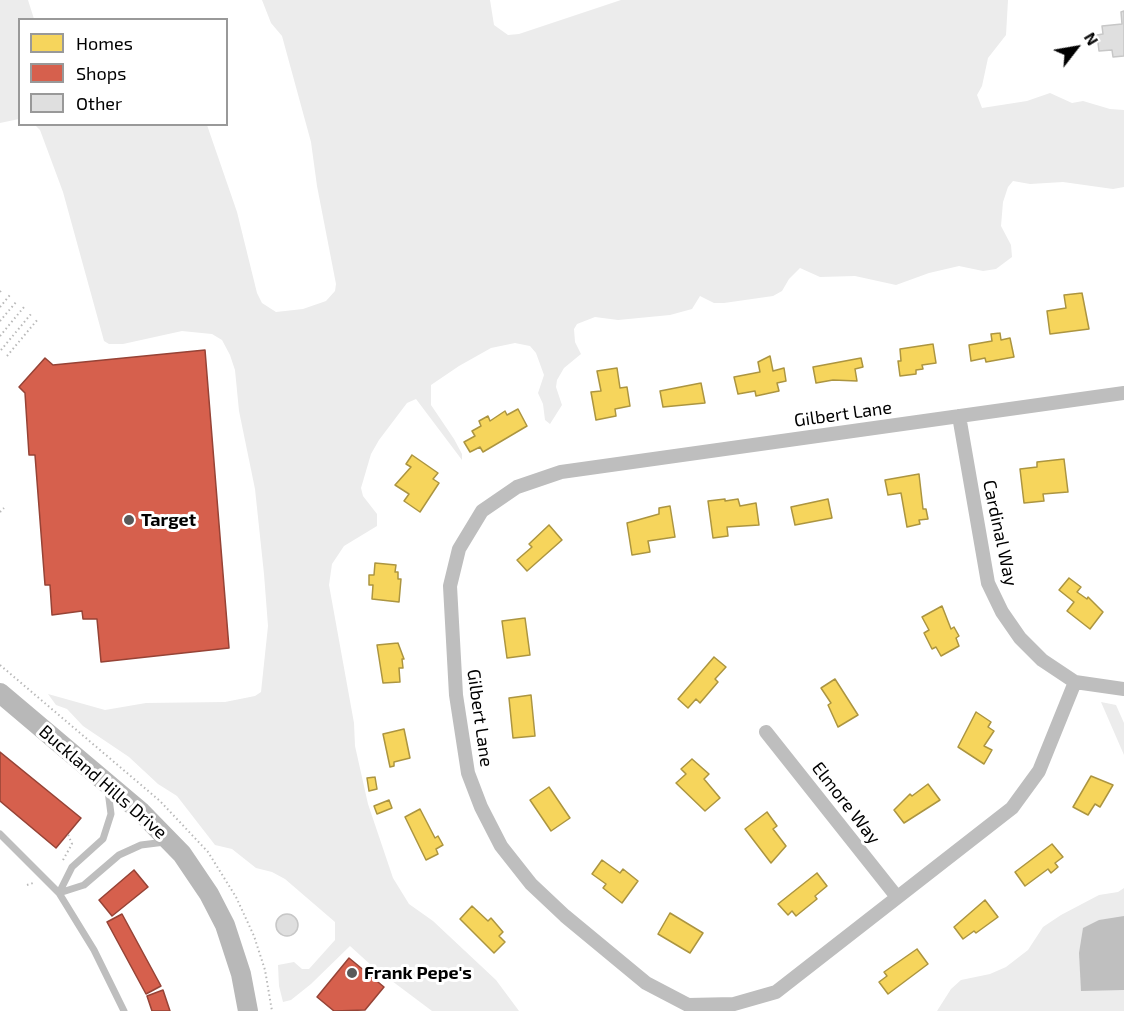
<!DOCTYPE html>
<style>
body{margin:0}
#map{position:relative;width:1124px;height:1011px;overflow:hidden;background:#fff;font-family:"Exo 2",sans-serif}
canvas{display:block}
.legend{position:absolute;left:18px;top:18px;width:210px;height:108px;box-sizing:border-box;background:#fff;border:2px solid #999;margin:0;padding:8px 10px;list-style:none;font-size:18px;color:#000}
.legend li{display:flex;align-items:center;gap:12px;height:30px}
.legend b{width:30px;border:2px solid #999}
.north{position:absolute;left:1046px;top:18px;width:60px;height:60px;-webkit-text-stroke:4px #fff;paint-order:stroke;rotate:59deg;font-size:16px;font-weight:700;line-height:24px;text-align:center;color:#000}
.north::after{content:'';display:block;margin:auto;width:21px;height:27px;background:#000;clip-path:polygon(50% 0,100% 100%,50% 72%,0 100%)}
</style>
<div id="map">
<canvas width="1124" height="1011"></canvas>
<ul class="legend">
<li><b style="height:16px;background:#f6d55c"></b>Homes</li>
<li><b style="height:16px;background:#d6604d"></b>Shops</li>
<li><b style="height:16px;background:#dfdfdf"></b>Other</li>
</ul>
<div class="north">N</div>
</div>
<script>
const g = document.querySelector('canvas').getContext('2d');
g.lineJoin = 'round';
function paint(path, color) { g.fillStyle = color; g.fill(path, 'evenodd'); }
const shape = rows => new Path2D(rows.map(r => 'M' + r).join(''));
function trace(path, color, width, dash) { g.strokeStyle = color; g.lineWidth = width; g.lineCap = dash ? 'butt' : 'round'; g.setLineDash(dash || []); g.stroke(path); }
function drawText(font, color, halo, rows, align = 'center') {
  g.font = font + ' "Exo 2",sans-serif'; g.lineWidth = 6; g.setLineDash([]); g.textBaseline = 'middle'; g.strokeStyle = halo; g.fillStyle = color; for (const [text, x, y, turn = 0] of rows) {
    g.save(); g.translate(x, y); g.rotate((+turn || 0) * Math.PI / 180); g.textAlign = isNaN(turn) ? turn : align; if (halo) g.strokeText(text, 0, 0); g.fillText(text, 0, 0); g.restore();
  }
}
const green = shape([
 [0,0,28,0,34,19,20,20,19,119,0,123],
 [262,0,490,0,494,25,508,35,519,34,621,0,1008,0,1006,35,988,58,982,86,977,95,982,108,1027,101,1050,93,1072,103,1083,101,1110,109,1124,110,1124,187,1113,189,1063,182,1030,184,1013,181,1008,187,1003,202,1001,226,1011,245,1012,257,996,269,983,271,959,266,929,273,896,285,855,276,820,277,800,268,789,279,782,291,773,296,724,303,714,303,700,296,692,309,670,315,618,320,595,317,577,324,574,329,575,342,581,354,564,368,557,380,556,387,562,405,550,424,545,420,543,404,538,393,544,375,536,353,530,346,515,343,491,348,459,366,431,385,431,405,454,439,462,454,462,460,416,399,407,403,379,440,371,454,361,488,363,496,377,514,377,526,344,546,332,564,329,585,354,723,355,746,368,804,393,878,409,904,433,921,496,980,519,1011,432,1011,372,966,350,946,311,984,291,1000,283,1002,279,986,278,965,294,962,302,969,309,969,335,940,335,922,285,879,272,872,256,868,232,849,215,845,177,796,158,784,129,757,83,726,67,709,56,705,48,694,105,710,146,703,225,702,255,696,261,692,268,626,264,574,255,489,239,411,235,370,230,355,222,340,212,334,182,331,123,344,109,344,104,341,63,192,40,130,35,125,207,125,237,212,257,293,262,303,276,312,303,309,326,301,335,291,336,284,317,186,311,142,282,36,271,23],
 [1101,702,1116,705,1124,723,1124,755],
 [1124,888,1124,1011,937,1011,951,989,961,980,990,974,1006,967,1028,950,1043,927,1061,915,1099,895,1118,892]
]);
const water = shape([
 [1124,916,1124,990,1081,991,1079,953,1083,928,1099,920]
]);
const homes = shape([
 [1082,293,1089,329,1050,334,1047,311,1066,308,1064,295,1082,293],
 [1000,333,1001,340,1010,338,1014,357,986,362,985,358,971,361,969,345,992,341,991,334,1000,333],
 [933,344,936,363,922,365,923,369,916,370,916,374,900,376,898,361,901,361,900,349,933,344],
 [770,356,773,371,784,368,786,381,777,383,779,391,756,396,755,391,738,394,734,377,760,372,758,362,770,356],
 [861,358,863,367,855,369,857,381,833,380,816,383,813,367,861,358],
 [617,368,620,388,627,387,630,406,615,409,616,416,596,420,591,392,601,391,597,371,617,368],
 [701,383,705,403,663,407,660,391,701,383],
 [518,409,527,426,483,452,480,447,470,452,464,442,475,436,472,431,481,426,479,421,488,416,490,421,505,411,507,415,518,409],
 [412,455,438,473,433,479,439,483,420,512,404,501,409,494,395,485,411,467,406,464,412,455],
 [1064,459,1068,492,1043,494,1044,501,1024,503,1020,469,1037,467,1037,462,1064,459],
 [919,474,923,509,926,509,928,519,919,520,920,524,907,527,901,493,888,495,885,480,919,474],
 [725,499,725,501,738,499,740,506,756,503,759,525,727,527,728,536,713,538,708,501,725,499],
 [828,499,832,518,795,525,791,507,828,499],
 [670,506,675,537,648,541,650,552,632,555,627,523,659,514,659,508,670,506],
 [549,525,562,540,527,571,517,560,532,547,529,544,549,525],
 [375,563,396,565,395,572,398,572,398,579,401,579,399,602,372,599,373,585,369,585,369,575,374,575,375,563],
 [1069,578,1081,587,1077,592,1087,599,1088,597,1103,612,1090,629,1067,611,1074,602,1059,590,1069,578],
 [942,606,951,629,954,627,959,636,956,638,959,646,941,656,936,647,932,649,924,633,929,630,922,617,942,606],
 [525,618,530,655,507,658,502,621,525,618],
 [398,643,404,659,402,659,403,668,399,668,400,682,383,683,377,645,398,643],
 [714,657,726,667,715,679,718,682,700,703,696,699,688,708,678,699,714,657],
 [835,679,858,715,838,727,828,705,831,703,821,688,835,679],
 [531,695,535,736,513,738,509,698,531,695],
 [976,712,991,722,988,727,994,731,984,746,992,750,984,764,958,747,976,712],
 [404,729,410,758,394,762,394,766,390,767,383,734,404,729],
 [692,759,709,774,704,779,720,798,705,811,676,783,686,774,681,769,692,759],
 [1091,776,1113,785,1100,807,1095,804,1088,815,1073,807,1091,776],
 [375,777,377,789,369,791,367,778,375,777],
 [928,784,940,800,904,823,894,810,910,794,912,796,928,784],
 [549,787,570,818,551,831,530,800,549,787],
 [389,800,392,808,377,814,374,806,389,800],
 [420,809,435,838,438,836,443,845,436,849,438,854,426,860,405,817,420,809],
 [767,812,777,826,773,829,786,846,771,863,745,829,767,812],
 [1052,844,1063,857,1055,863,1058,867,1051,873,1048,869,1025,886,1015,872,1052,844],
 [602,860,620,873,623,869,638,881,622,903,603,888,606,884,592,874,602,860],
 [817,873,827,886,815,896,817,899,796,916,792,911,788,915,778,904,817,873],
 [985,900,998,917,976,933,974,931,963,939,954,927,985,900],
 [472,906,488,921,491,918,503,932,499,936,505,942,494,953,460,919,472,906],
 [670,913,703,933,690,953,658,934,670,913],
 [917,949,928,964,888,994,879,982,887,976,884,972,917,949]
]);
const shops = shape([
 [205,350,229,648,101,662,97,619,83,619,82,611,52,615,50,585,45,585,35,455,29,455,25,393,19,387,45,358,53,365,205,350],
 [0,752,81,818,56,848,0,801,0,752],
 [134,870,148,887,112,916,99,900,134,870],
 [122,914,161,986,146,994,107,922,122,914],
 [349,958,384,987,365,1010,334,1011,317,997,349,958],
 [163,990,170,1011,152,1011,147,996,163,990]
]);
const building = shape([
 [1124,11,1124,56,1113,57,1112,50,1099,51,1097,35,1103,34,1102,26,1122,24,1121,12,1124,11],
 '276 925a11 11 0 1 1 22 0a11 11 0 1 1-22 0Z'
]);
const path = shape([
 [0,292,2,289],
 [0,307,10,295],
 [0,321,17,301],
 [0,336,24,307],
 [1,350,31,314],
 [7,356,38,319],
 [0,512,4,508],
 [0,665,160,801,208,852,236,897,254,936,265,970,272,1011],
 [63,860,72,844,67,832],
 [27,885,33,883]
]);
const lane = shape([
 [0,834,59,893,94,950,124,1011],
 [59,893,72,867,103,839,111,814,108,791],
 [59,893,84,885,119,855,141,845,165,842]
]);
const street = shape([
 [959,416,988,583,1002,612,1020,638,1042,660,1075,682,1124,689],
 [1075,682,1039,771,1012,808,776,992,734,1004,688,1005,646,983,565,916,531,884,501,846,481,807,468,773,456,695,450,586,459,549,482,511,517,487,561,472,1124,393],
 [766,732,897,897]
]);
const secondary = shape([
 [0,693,141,812,182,854,209,894,225,925,241,974,248,1011]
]);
const markers = [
 [129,520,6,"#595959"],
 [352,973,6,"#595959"]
];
const streetNames = [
 ["Gilbert Lane",843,414,-8],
 ["Cardinal Way",1000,533,78],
 ["Gilbert Lane",480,718,82],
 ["Buckland Hills Drive",103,782,41],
 ["Elmore Way",846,803,52]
];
const poiNames = [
 ["Target",141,520],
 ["Frank Pepe's",364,973]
];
paint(green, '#ececec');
paint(water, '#bfbfbf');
paint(homes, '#f6d55c');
trace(homes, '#ac9540', 1.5);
paint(shops, '#d6604d');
trace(shops, '#964336', 1.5);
paint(building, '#dfdfdf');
trace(building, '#c7c7c7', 1.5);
trace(path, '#b9b9b9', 2, [1.5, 3]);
trace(lane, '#bebebe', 7);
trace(street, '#bebebe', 14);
trace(secondary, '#b8b8b8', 20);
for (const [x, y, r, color] of markers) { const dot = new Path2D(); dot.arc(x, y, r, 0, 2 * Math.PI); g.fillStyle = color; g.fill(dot); trace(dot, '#fff', 2); }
drawText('18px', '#000', '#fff', streetNames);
drawText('bold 18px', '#000', '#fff', poiNames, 'left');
</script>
